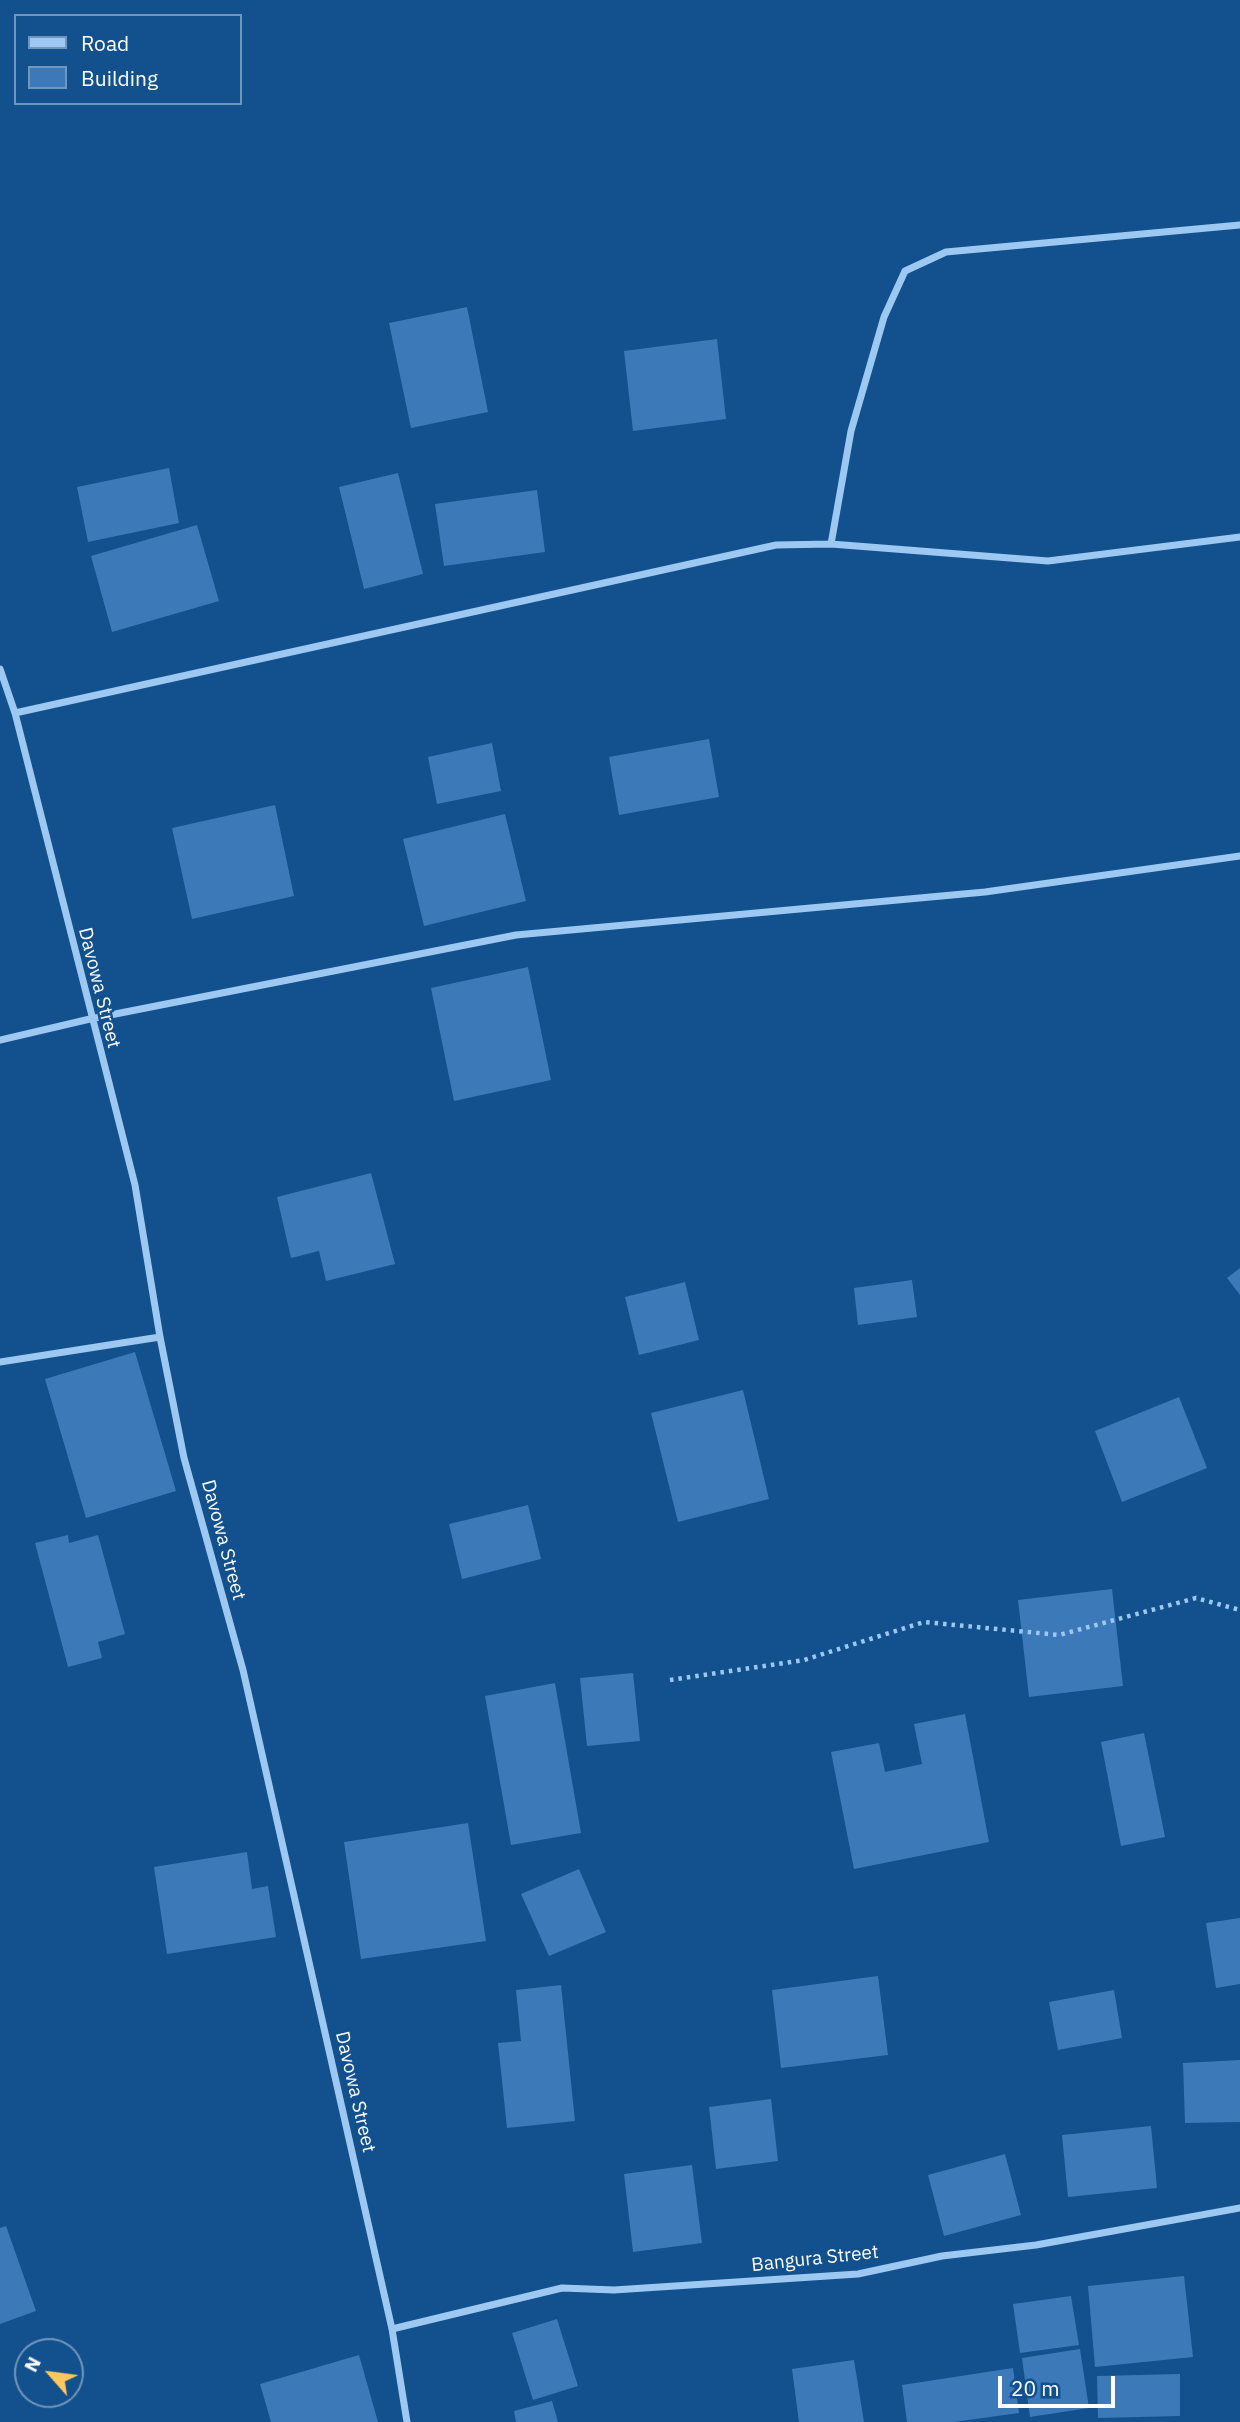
<!DOCTYPE html>
<style>
body{margin:0}
#map{position:relative;width:1240px;height:2422px;overflow:hidden;background:#12508e;font-family:"IBM Plex Sans",sans-serif}
canvas{display:block}
.legend{position:absolute;left:14px;top:14px;width:228px;height:91px;box-sizing:border-box;background:#12508e;border:2px solid #7196bb;margin:0;padding:9px 12px;list-style:none;font-size:21px;color:#fff}
.legend li{display:flex;align-items:center;gap:14px;height:35px}
.legend b{width:35px;border:2px solid #7196bb}
.north{position:absolute;left:14px;top:2338px;width:70px;height:70px;box-sizing:border-box;background:#12508e;border:2px solid #7196bb;border-radius:50%;rotate:298deg;font-size:19px;font-weight:700;line-height:28px;text-align:center;color:#fff}
.north::after{content:'';display:block;margin:auto;width:24px;height:32px;background:#ffc75d;clip-path:polygon(50% 0,100% 100%,50% 72%,0 100%)}
.scale{position:absolute;left:998px;top:2376px;width:117px;height:32px;box-sizing:border-box;border:4px solid #fff;border-top:0;padding-left:9px;font-size:21px;line-height:24px;white-space:nowrap;color:#fff;-webkit-text-stroke:5px #12508e;paint-order:stroke}
</style>
<div id="map">
<canvas width="1240" height="2422"></canvas>
<ul class="legend">
<li><b style="height:9px;background:#9cc8f1"></b>Road</li>
<li><b style="height:19px;background:#3b79b8"></b>Building</li>
</ul>
<div class="north">N</div>
<div class="scale">20 m</div>
</div>
<script>
const g = document.querySelector('canvas').getContext('2d');
g.lineJoin = 'round';
function paint(path, color) { g.fillStyle = color; g.fill(path, 'evenodd'); }
const shape = rows => new Path2D(rows.map(r => 'M' + r).join(''));
function trace(path, color, width, dash) { g.strokeStyle = color; g.lineWidth = width; g.lineCap = dash ? 'butt' : 'round'; g.setLineDash(dash || []); g.stroke(path); }
function drawText(font, color, halo, rows, align = 'center') {
  g.font = font + ' "IBM Plex Sans",sans-serif'; g.lineWidth = 5; g.setLineDash([]); g.textBaseline = 'middle'; g.strokeStyle = halo; g.fillStyle = color; for (const [text, x, y, turn = 0] of rows) {
    g.save(); g.translate(x, y); g.rotate((+turn || 0) * Math.PI / 180); g.textAlign = isNaN(turn) ? turn : align; if (halo) g.strokeText(text, 0, 0); g.fillText(text, 0, 0); g.restore();
  }
}
const building = shape([
 [467,307,488,412,411,428,389,323],
 [717,339,726,419,633,431,624,351],
 [169,468,179,523,88,542,77,487],
 [398,473,423,574,364,589,339,487],
 [537,490,545,552,444,566,435,504],
 [197,525,219,601,112,632,91,556],
 [709,739,719,797,619,815,609,757],
 [492,743,501,791,437,804,428,757],
 [275,805,294,896,192,919,172,828],
 [505,814,526,901,424,926,403,839],
 [528,967,551,1080,454,1101,431,988],
 [371,1173,395,1264,326,1281,319,1251,291,1258,277,1197],
 [1240,1268,1240,1295,1227,1278],
 [912,1280,917,1317,858,1325,854,1288],
 [685,1282,699,1340,639,1355,625,1297],
 [135,1352,176,1491,86,1518,45,1379],
 [743,1390,769,1499,678,1522,651,1413],
 [1179,1397,1207,1468,1122,1502,1095,1431],
 [528,1505,541,1559,462,1579,449,1524],
 [68,1535,69,1543,98,1535,125,1634,98,1642,102,1658,68,1667,35,1543],
 [1112,1589,1123,1686,1029,1697,1018,1600],
 [633,1673,640,1741,587,1746,580,1678],
 [555,1683,581,1833,511,1845,485,1696],
 [965,1714,989,1842,854,1869,831,1752,879,1743,885,1772,922,1764,914,1724],
 [1144,1733,1165,1837,1121,1846,1101,1742],
 [468,1823,486,1941,361,1959,344,1842],
 [247,1852,252,1889,268,1886,276,1937,167,1954,154,1867],
 [579,1869,606,1932,549,1956,521,1894],
 [1240,1918,1240,1984,1216,1988,1206,1923],
 [878,1976,888,2055,781,2068,772,1990],
 [561,1985,575,2121,507,2128,498,2043,521,2041,516,1990],
 [1114,1990,1122,2038,1058,2050,1049,2002],
 [1240,2060,1240,2122,1185,2123,1183,2063],
 [771,2099,778,2161,716,2169,709,2107],
 [1151,2126,1157,2188,1068,2197,1062,2135],
 [1005,2154,1021,2215,944,2236,928,2175],
 [692,2165,702,2243,633,2252,624,2174],
 [6,2226,36,2311,0,2324,0,2228],
 [1184,2276,1193,2357,1095,2367,1088,2286],
 [1071,2296,1079,2345,1020,2353,1013,2304],
 [557,2319,578,2386,533,2400,512,2333],
 [1080,2349,1089,2408,1030,2417,1022,2358],
 [359,2355,378,2422,271,2422,260,2384],
 [854,2360,864,2422,799,2422,792,2369],
 [1013,2368,1019,2413,954,2422,907,2422,902,2385],
 [1180,2374,1180,2416,1098,2418,1097,2376],
 [552,2401,558,2422,516,2422,514,2411]
]);
const path = shape([
 [670,1680,804,1660,924,1622,1059,1635,1196,1598,1240,1610]
]);
const minor = shape([
 [831,544,1048,561,1240,537],
 [0,669,15,713,135,1185,160,1337,184,1458,243,1670,392,2329,407,2422],
 [15,713,776,545,831,544,851,431,884,317,905,271,946,252,1240,225],
 [0,1040,90,1019,516,935,985,892,1240,856],
 [0,1362,160,1337],
 [392,2329,562,2288,614,2290,858,2274,942,2256,1036,2245,1240,2208]
]);
const streetNames = [
 ["Davowa Street",99,988,76],
 ["Davowa Street",223,1540,75],
 ["Davowa Street",355,2092,77],
 ["Bangura Street",815,2259,-6]
];
paint(building, '#3b79b8');
trace(path, '#9cc8f1', 4.5, [3.5, 5]);
trace(minor, '#9cc8f1', 7);
drawText('19px', '#fff', '#12508e', streetNames);
</script>
